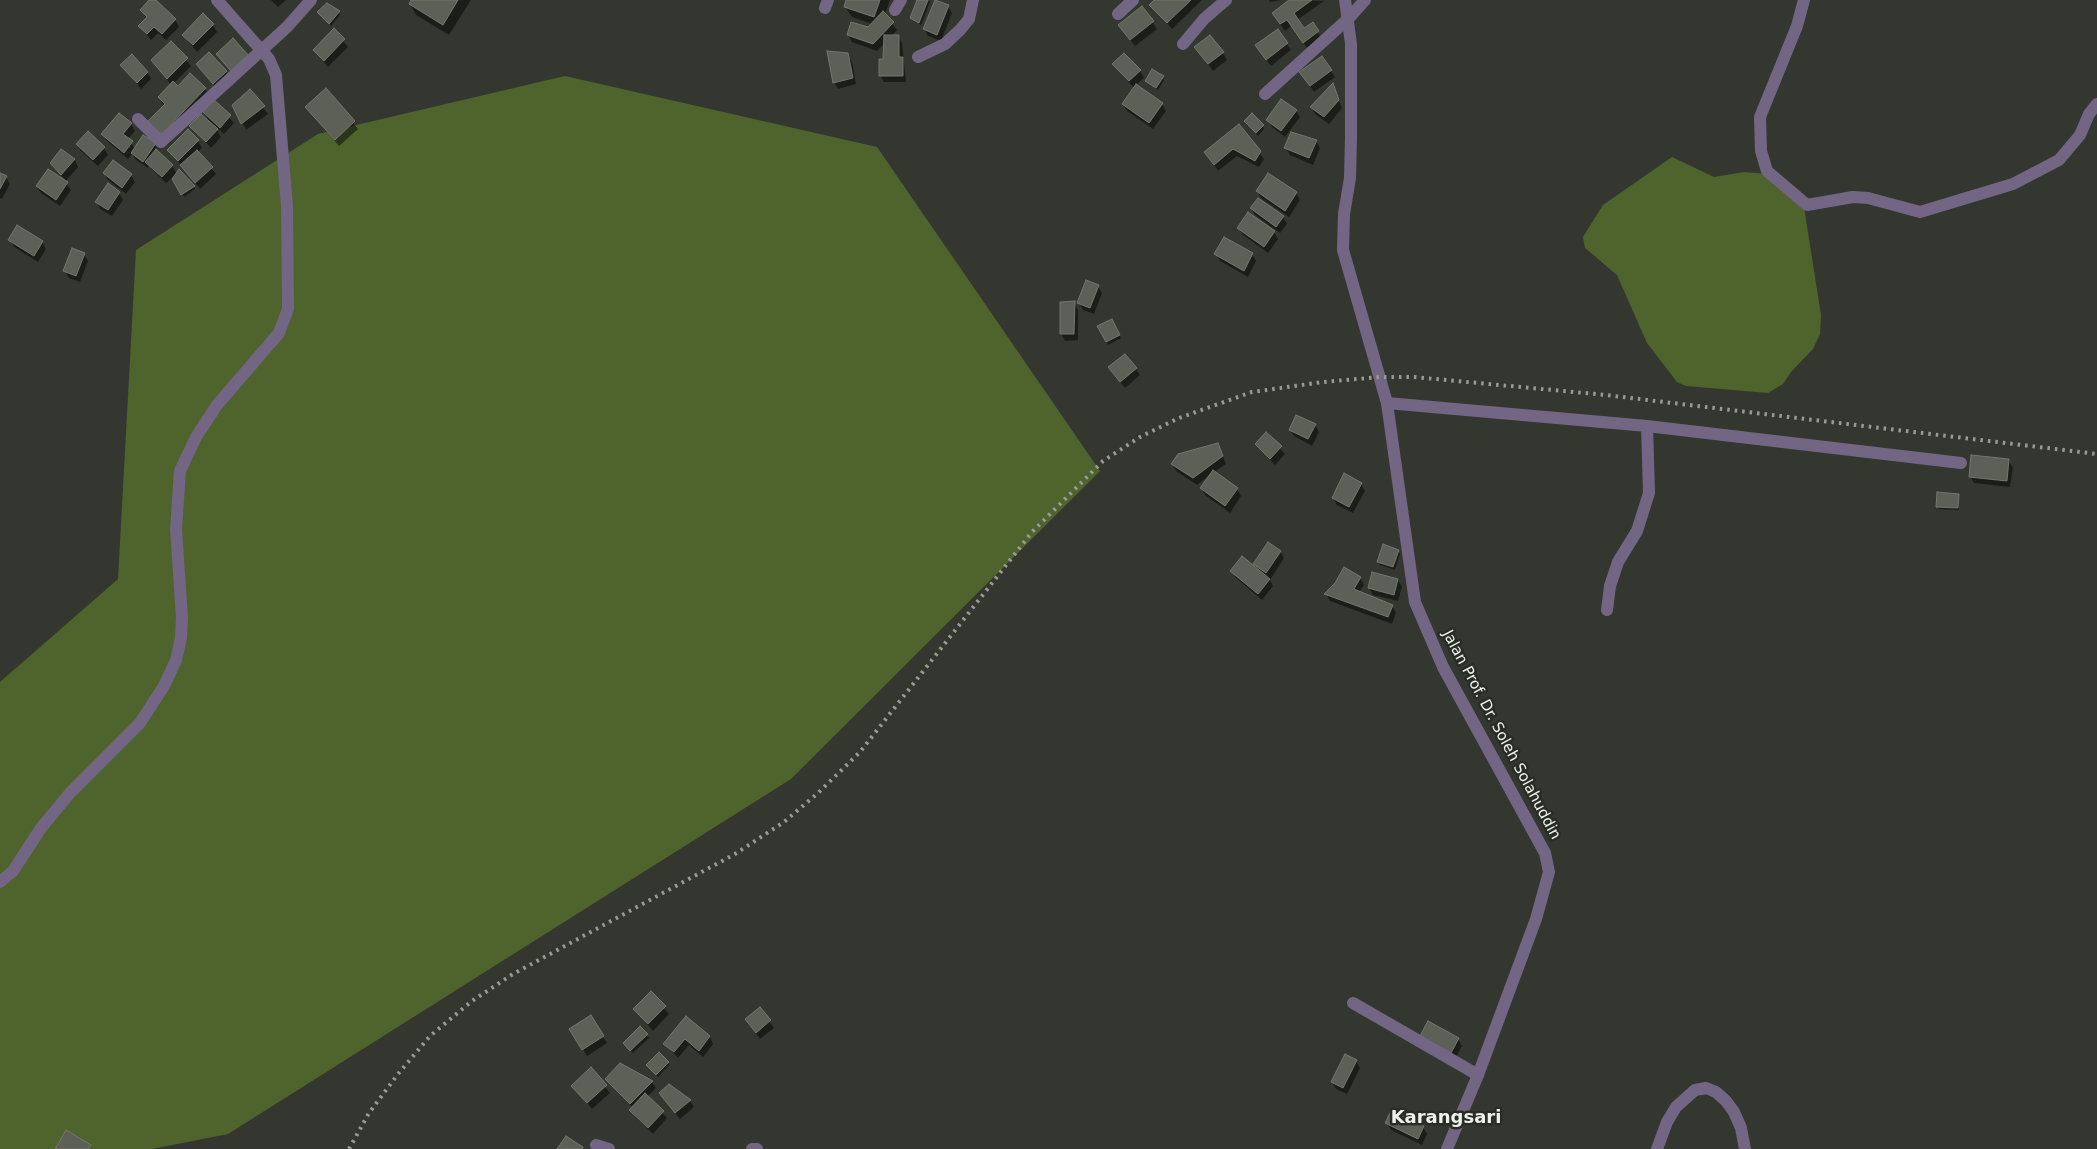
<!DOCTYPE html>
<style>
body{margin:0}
canvas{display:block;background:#34372f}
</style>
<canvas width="2097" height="1149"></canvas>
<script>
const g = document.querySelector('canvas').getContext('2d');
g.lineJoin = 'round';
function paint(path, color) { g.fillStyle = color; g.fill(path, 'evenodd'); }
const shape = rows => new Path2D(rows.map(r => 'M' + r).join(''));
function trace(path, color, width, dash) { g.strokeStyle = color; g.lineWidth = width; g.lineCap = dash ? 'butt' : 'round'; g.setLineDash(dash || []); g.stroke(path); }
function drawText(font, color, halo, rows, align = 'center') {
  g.font = font + ' "DejaVu Sans",sans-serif'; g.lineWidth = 5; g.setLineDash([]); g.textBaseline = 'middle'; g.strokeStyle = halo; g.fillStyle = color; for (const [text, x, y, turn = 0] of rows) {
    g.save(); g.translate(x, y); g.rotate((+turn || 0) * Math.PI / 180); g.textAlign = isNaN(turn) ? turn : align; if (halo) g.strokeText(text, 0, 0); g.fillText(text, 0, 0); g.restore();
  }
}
const green = shape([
 [565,76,877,147,1100,471,791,779,228,1134,152,1149,0,1149,0,682,118,579,136,250,318,134],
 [1672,157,1714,177,1744,172,1766,174,1804,207,1821,315,1820,334,1813,349,1791,372,1783,384,1768,393,1686,386,1677,382,1647,343,1617,275,1585,248,1583,237,1603,205]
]);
const shadow = shape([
 [150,0,154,0,175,20,179,27,166,40,158,33,151,40,140,26,147,19,141,10],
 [271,0,286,0,278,7],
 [413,0,471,0,449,35,416,15,410,4],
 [848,0,890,0,885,14,897,30,891,36,898,36,902,43,906,82,884,82,880,75,885,60,885,43,877,51,852,42,848,35,868,29,872,24,852,17,845,7],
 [919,0,928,0,930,2,921,25,911,18],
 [936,0,948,6,952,13,941,41,928,36,924,29],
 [1156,0,1202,0,1172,29,1151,5],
 [1269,0,1281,0,1270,2],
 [1291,0,1324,1,1297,20,1304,29,1312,23,1322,39,1308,49,1291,26,1285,31,1277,20],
 [1142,7,1157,29,1135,46,1124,32],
 [318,12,339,12,340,15,331,26],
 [213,25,217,32,197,52,183,35],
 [334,30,348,47,328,67,314,50],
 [171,43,191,66,174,83,178,88,205,89,211,100,168,145,155,133,164,106,159,98,171,85,153,61],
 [1287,44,1291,50,1271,66,1261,53],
 [1196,47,1223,53,1227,60,1213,71],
 [847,54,852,62,856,84,838,89,834,82],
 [197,64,226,72,230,79,218,90],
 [1114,64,1140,71,1144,78,1135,86,1162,104,1166,111,1153,129,1127,111,1123,104,1134,88],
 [122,65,147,72,151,79,141,89],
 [1331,71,1335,77,1314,92,1305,79],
 [1163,77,1164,80,1158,90,1146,81],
 [1332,85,1342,108,1329,124,1315,114,1311,107],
 [326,90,358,129,339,146,307,107],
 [250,91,268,114,246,130,234,105],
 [214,101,234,123,224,134,214,125,221,137,211,148,191,126,211,124,204,112],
 [1296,110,1300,117,1285,137,1272,127,1268,120],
 [1246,121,1263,126,1264,129,1258,136],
 [131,124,135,131,128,139,135,149,155,144,158,152,172,166,177,174,166,183,149,166,148,168,136,160,132,154,128,159,107,141,103,134],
 [1239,126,1264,159,1259,167,1237,156,1218,171,1210,159],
 [198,141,202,148,198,152,216,174,200,189,169,150],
 [1316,141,1320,148,1313,165,1290,155,1286,148],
 [77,144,104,148,108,155,98,166,81,151],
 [61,151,75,160,78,167,65,182,71,190,60,206,41,193,37,187,65,180,51,163],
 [114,161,131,175,135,182,126,194,108,180,104,173],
 [0,174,6,177,10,184,2,199,0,198],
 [173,179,194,187,195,189,184,197],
 [1257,191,1296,193,1300,200,1289,217,1261,198],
 [119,193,123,200,112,216,100,209,96,202],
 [1251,208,1283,217,1287,224,1280,233,1255,215],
 [1239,228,1274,232,1278,239,1268,253,1243,235],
 [1224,239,1252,254,1256,261,1248,277,1220,261,1216,254],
 [10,240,42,242,46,249,38,262,14,247],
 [84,254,88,261,80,282,69,278,65,271],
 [1098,286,1102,293,1094,314,1083,310,1079,303],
 [1074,303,1078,310,1078,340,1065,341,1061,334],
 [1111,320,1121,338,1108,345,1099,327],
 [1136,369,1140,375,1125,388,1114,374],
 [1315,425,1319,432,1312,446,1294,436,1290,430],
 [1266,433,1285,454,1275,465,1256,444],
 [1221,451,1226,464,1214,472,1237,489,1241,496,1230,513,1205,495,1201,488,1210,475,1197,485,1176,471,1172,464],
 [2009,461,2013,468,2010,487,1974,483,1970,476],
 [1361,484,1365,491,1353,513,1337,505,1333,498],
 [1958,495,1959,510,1939,509,1937,506],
 [1269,544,1280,551,1284,558,1270,580,1273,586,1262,600,1236,578,1232,571,1253,566],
 [1398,551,1400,554,1395,570,1380,565,1378,562],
 [1360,578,1364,585,1359,592,1392,606,1396,613,1392,624,1330,601,1326,594],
 [1398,580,1402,587,1398,601,1373,595,1369,588],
 [651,993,669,1014,653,1031,634,1009],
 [760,1009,774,1028,760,1039,746,1020],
 [590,1017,607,1043,587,1056,570,1030],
 [686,1018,710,1037,713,1044,703,1057,689,1045,678,1058,665,1044],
 [640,1028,649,1038,633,1053,626,1046],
 [1421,1036,1458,1039,1462,1046,1455,1059],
 [1356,1061,1360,1068,1347,1094,1336,1089,1332,1082],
 [668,1062,669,1065,658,1077,650,1068],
 [591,1069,610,1093,592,1109,573,1086],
 [606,1079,652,1082,656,1088,647,1097,667,1118,653,1134,635,1117,631,1110,633,1108],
 [660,1094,690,1101,694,1107,680,1119],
 [1387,1123,1423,1127,1427,1134,1422,1145,1391,1130]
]);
const building = shape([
 [149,0,156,0,176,19,162,34,154,27,147,34,138,26,147,17,140,10,149,0],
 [411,0,458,0,443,25,409,4,411,0],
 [846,0,880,0,874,17,844,7,846,0],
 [917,0,928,0,919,23,910,18,917,0],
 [935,0,949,5,937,35,923,29,935,0],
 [1154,0,1191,0,1167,23,1149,5,1154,0],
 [1289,0,1312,0,1294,13,1304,28,1313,22,1319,31,1303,43,1287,20,1280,24,1272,13,1289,0],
 [327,3,340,11,329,24,317,12,327,3],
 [1142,6,1154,21,1130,40,1118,25,1142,6],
 [883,11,894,22,873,44,847,35,851,22,868,27,883,11],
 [203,13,214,24,193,45,182,35,203,13],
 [334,28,345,39,324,61,313,50,334,28],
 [1278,29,1288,43,1266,60,1255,45,1278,29],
 [884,35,899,35,899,57,903,57,903,76,879,76,879,59,883,59,884,35],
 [1210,35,1224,52,1208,64,1194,47,1210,35],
 [233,38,248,55,231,71,216,54,233,38],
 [171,41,188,58,167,79,151,60,171,41],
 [827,51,848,53,853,78,833,83,827,51],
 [209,52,227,71,213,84,196,64,209,52],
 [1124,53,1141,70,1129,81,1112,64,1124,53],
 [132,54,148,72,137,83,120,65,132,54],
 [1322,56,1332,70,1310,86,1299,72,1322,56],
 [1152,69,1164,76,1156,88,1145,81,1152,69],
 [190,73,206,88,161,135,147,122,165,104,158,97,173,81,178,86,190,73],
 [1333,83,1339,100,1324,117,1310,107,1333,83],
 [1136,84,1163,103,1149,123,1122,104,1136,84],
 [326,88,355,121,335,140,305,107,326,88],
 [250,89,265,106,241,124,232,105,250,89],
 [1281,99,1297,110,1281,131,1266,120,1281,99],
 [214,100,231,115,220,128,203,112,214,100],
 [119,113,132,123,123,134,133,141,124,153,101,134,119,113],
 [1252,113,1264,125,1256,133,1244,121,1252,113],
 [201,114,218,129,206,142,189,126,201,114],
 [1239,124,1261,151,1255,161,1233,149,1214,165,1204,152,1239,124],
 [188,129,199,140,178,161,167,150,188,129],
 [88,131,105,147,93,160,76,144,88,131],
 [1291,132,1317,140,1309,158,1284,148,1291,132],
 [143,135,156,143,143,162,131,153,143,135],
 [61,149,75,159,61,175,50,163,61,149],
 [156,149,173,165,162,177,145,162,156,149],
 [197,150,213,167,195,183,180,165,197,150],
 [113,160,132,174,122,188,103,173,113,160],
 [48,169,68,182,56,200,36,186,48,169],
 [179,169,195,186,181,195,172,179,179,169],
 [0,173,7,176,0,189,0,173],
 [1268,173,1297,192,1285,211,1256,191,1268,173],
 [108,183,120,192,108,210,95,202,108,183],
 [1258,198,1284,216,1276,227,1250,208,1258,198],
 [1248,212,1275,231,1264,247,1237,228,1248,212],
 [17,225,43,241,34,256,8,240,17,225],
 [1224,237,1253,253,1244,271,1214,254,1224,237],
 [72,248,85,253,76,276,63,271,72,248],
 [1086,280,1099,285,1090,308,1077,303,1086,280],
 [1075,301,1074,334,1060,334,1060,302,1075,301],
 [1112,319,1120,335,1106,342,1097,326,1112,319],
 [1125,354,1137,368,1120,382,1108,367,1125,354],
 [1296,415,1316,424,1308,439,1289,430,1296,415],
 [1266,432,1282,446,1270,459,1255,444,1266,432],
 [1218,443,1223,456,1193,478,1171,464,1178,454,1218,443],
 [1971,455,2009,459,2007,481,1969,477,1971,455],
 [1213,470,1238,488,1225,506,1200,488,1213,470],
 [1344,473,1362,483,1349,507,1332,498,1344,473],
 [1937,492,1959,494,1958,508,1936,507,1937,492],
 [1268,542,1281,551,1266,573,1253,564,1268,542],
 [1383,544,1399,550,1393,567,1377,562,1383,544],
 [1242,556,1270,579,1258,594,1230,571,1242,556],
 [1344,567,1361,577,1354,589,1393,605,1388,617,1324,594,1335,583,1344,567],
 [1372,572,1398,579,1394,595,1368,588,1372,572],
 [651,991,666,1006,648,1024,633,1009,651,991],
 [760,1007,771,1020,756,1033,745,1019,760,1007],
 [591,1015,604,1036,582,1050,569,1029,591,1015],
 [686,1016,710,1036,699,1051,685,1039,674,1052,663,1044,686,1016],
 [1428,1021,1459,1038,1451,1053,1420,1036,1428,1021],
 [640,1026,648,1034,630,1051,623,1043,640,1026],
 [659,1052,669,1062,656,1075,646,1065,659,1052],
 [1345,1054,1357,1060,1343,1088,1331,1082,1345,1054],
 [620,1063,653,1081,630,1104,605,1079,620,1063],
 [591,1067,607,1085,587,1103,571,1086,591,1067],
 [669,1084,691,1100,675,1113,659,1093,669,1084],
 [645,1093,664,1111,648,1128,629,1110,645,1093],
 [1391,1111,1424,1126,1418,1139,1385,1123,1391,1111],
 [66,1130,91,1145,88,1149,55,1149,66,1130],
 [566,1136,583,1147,582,1149,557,1149,566,1136]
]);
const minor = shape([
 [1804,0,1797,26,1760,117,1761,151,1767,171,1807,205,1853,197,1868,198,1920,212,2013,184,2059,160,2080,135,2089,114,2097,104],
 [825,8,828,0],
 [895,10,901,0],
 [1118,14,1133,0],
 [1183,44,1204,19,1226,0],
 [918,57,945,44,960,30,969,19,973,0],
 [1265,94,1349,18,1365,0],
 [138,119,161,142,287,27,311,0],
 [1387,403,1647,426,1961,463],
 [1607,610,1610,586,1618,562,1637,531,1649,493,1647,426],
 [0,882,13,871,41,828,70,793,140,723,164,686,176,660,181,638,182,618,176,529,180,471,196,437,217,405,279,333,288,309,287,206,276,75,269,59,217,0],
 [1353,1003,1478,1075],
 [596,1145,609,1149],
 [752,1149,757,1149],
 [1657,1149,1667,1122,1676,1107,1695,1090,1706,1088,1716,1092,1726,1101,1734,1112,1741,1128,1745,1149]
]);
const tertiary = shape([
 [1345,0,1351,44,1351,138,1350,178,1344,214,1343,250,1387,403,1415,602,1443,667,1545,853,1549,872,1536,919,1478,1075,1447,1149]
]);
const rail = shape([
 [349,1149,369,1113,398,1074,430,1036,472,1001,513,974,735,854,784,822,818,793,860,752,1032,532,1103,461,1140,437,1179,418,1252,392,1323,382,1380,377,1414,377,1606,395,2097,454]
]);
const streetNames = [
 ["Jalan Prof. Dr. Soleh Solahuddin",1501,735,62]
];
const quarterNames = [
 ["Karangsari",1446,1118]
];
paint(green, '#4f632d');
paint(shadow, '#0007');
paint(building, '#5c6057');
trace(building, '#73776e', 1);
trace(minor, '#726684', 12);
trace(tertiary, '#726684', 12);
trace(rail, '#999c95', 4, [2.5, 5]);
drawText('15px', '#eff2ec', '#2a2d25', streetNames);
drawText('bold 18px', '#eff2ec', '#2a2d25', quarterNames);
</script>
